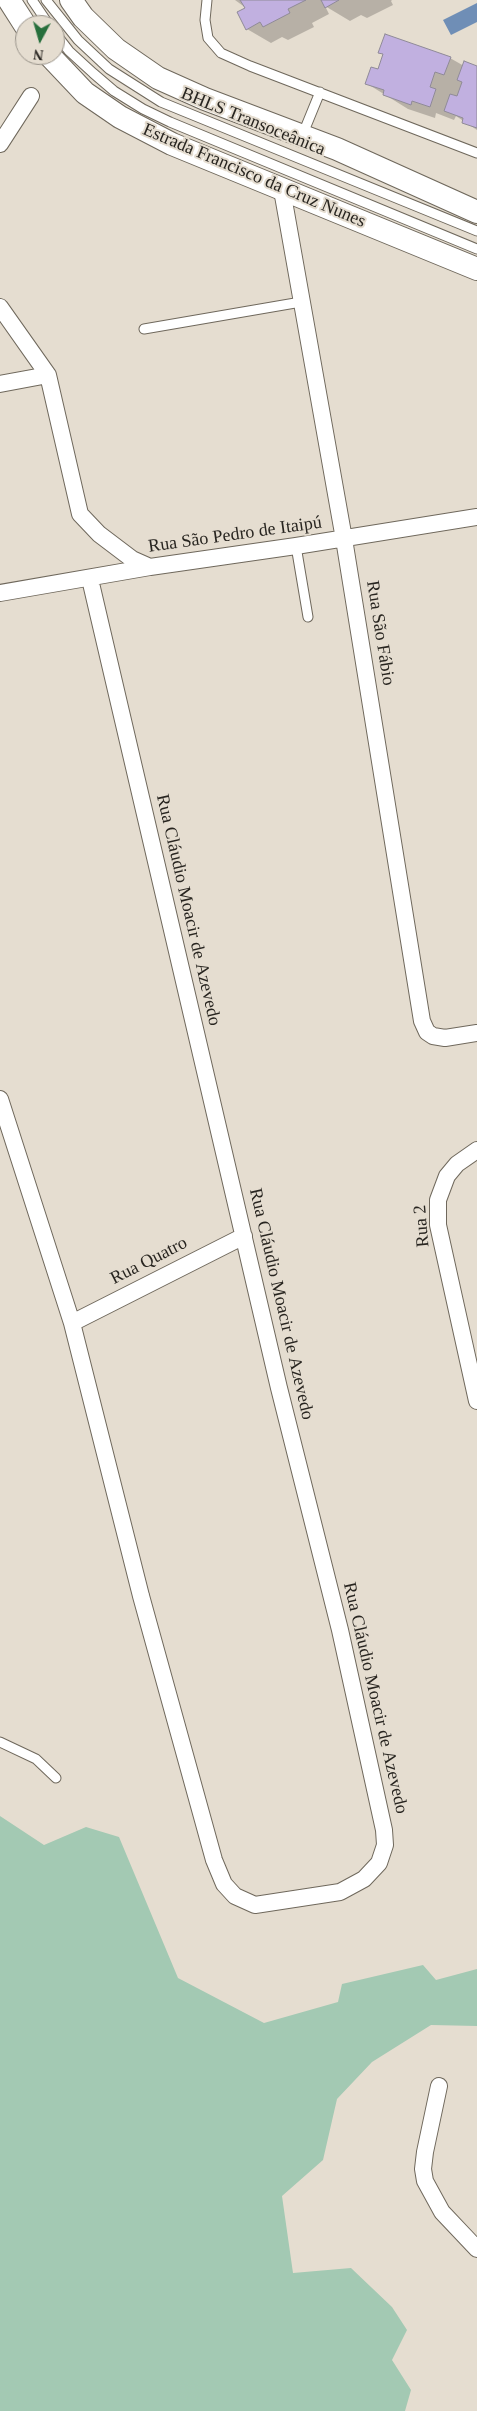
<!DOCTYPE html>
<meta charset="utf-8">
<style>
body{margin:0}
#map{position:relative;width:477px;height:2411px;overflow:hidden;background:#e5ddd0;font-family:Georgia,serif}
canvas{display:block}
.north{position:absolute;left:15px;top:15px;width:50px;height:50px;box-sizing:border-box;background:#e5ddd0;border:1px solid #99938a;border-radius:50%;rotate:186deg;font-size:14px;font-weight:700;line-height:20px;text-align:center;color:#282520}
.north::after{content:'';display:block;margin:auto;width:18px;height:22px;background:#276f3c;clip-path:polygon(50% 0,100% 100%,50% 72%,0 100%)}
</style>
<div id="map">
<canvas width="477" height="2411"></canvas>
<div class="north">N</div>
</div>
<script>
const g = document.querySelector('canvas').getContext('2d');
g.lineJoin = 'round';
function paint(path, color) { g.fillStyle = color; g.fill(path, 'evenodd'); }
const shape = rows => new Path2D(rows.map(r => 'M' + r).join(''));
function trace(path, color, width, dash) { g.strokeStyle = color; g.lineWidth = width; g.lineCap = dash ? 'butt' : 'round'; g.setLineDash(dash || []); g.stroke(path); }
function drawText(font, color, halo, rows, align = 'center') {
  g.font = font + ' Georgia,serif'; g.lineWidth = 4; g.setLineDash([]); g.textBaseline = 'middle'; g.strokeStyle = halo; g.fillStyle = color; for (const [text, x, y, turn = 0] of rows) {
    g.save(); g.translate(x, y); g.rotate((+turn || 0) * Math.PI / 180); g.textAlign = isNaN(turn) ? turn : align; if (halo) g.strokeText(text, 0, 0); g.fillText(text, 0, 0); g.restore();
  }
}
const green = shape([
 [0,1816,44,1845,86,1827,119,1837,178,1978,264,2023,338,2002,342,1984,423,1965,436,1980,477,1969,477,2026,431,2025,372,2062,337,2099,323,2160,282,2196,293,2273,351,2268,392,2307,407,2330,392,2360,411,2390,405,2411,0,2411]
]);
const water = shape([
 [477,3,477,22,451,35,443,20]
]);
const shadow = shape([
 [235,0,392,0,391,1,393,5,367,18,361,15,350,21,325,6,329,14,312,23,314,27,288,40,282,37,271,43,247,29,246,8],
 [380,52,450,58,464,66,477,67,477,130,456,116,454,120,436,113,435,118,408,109,366,83,379,71,384,55]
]);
const building = shape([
 [240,0,306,0,288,9,290,13,263,27,260,22,246,30,237,12,245,8,240,0],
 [321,0,339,0,325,8,321,0],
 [385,34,451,57,444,75,435,72,430,87,436,89,430,107,412,101,411,105,383,95,384,90,365,84,371,67,378,69,383,54,378,53,385,34],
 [464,61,477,66,477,128,462,123,463,118,444,111,450,94,457,96,462,82,457,80,464,61]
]);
const lane = shape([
 [32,0,49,25],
 [46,0,78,40,109,69,161,102,477,231],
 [207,0,205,20,208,38,221,53,250,66,477,153],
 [55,33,69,51,93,73,114,91,143,109,170,122,477,249],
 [302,136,320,92],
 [144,329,301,302],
 [296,546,308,617],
 [0,1742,36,1759,56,1778]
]);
const street = shape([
 [0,144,31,96],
 [282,190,344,539,422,1021,427,1032,433,1036,445,1038,477,1033],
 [0,307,48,375,80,514,99,534,132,559,150,567],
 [0,384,48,375],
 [0,593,150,567,296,546,477,517],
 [0,1099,72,1323,141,1596,214,1860,224,1884,235,1896,255,1905,340,1892,364,1879,379,1863,385,1845,384,1830,340,1630,279,1388,90,579],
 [477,1150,457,1164,447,1176,438,1200,438,1225,477,1401],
 [72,1323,244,1236],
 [439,2086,425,2152,423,2169,425,2181,442,2212,477,2249]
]);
const secondary = shape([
 [9,0,25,25],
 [71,0,83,17,116,49,158,78,205,99,337,149,477,212],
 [49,55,85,93,120,117,172,144,477,269]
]);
const streetNames = [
 ["BHLS Transoceânica",253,122,22],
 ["Estrada Francisco da Cruz Nunes",254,176,23],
 ["Rua São Pedro de Itaipú",235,535,-8],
 ["Rua São Fábio",380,633,81],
 ["Rua Cláudio Moacir de Azevedo",188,910,77],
 ["Rua 2",422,1226,-95],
 ["Rua Quatro",149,1261,-27],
 ["Rua Cláudio Moacir de Azevedo",281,1304,77],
 ["Rua Cláudio Moacir de Azevedo",375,1698,77]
];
paint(green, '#a3c9b3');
paint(water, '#6f8eb6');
paint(shadow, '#0003');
paint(building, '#c1b0e0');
trace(building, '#8f8a97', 1);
trace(lane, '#6f685c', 11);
trace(street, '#6f685c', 18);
trace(secondary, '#6f685c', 24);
trace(lane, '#fff', 9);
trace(street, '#fff', 16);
trace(secondary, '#fff', 22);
drawText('18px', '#282520', '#e5ddd0', streetNames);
</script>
